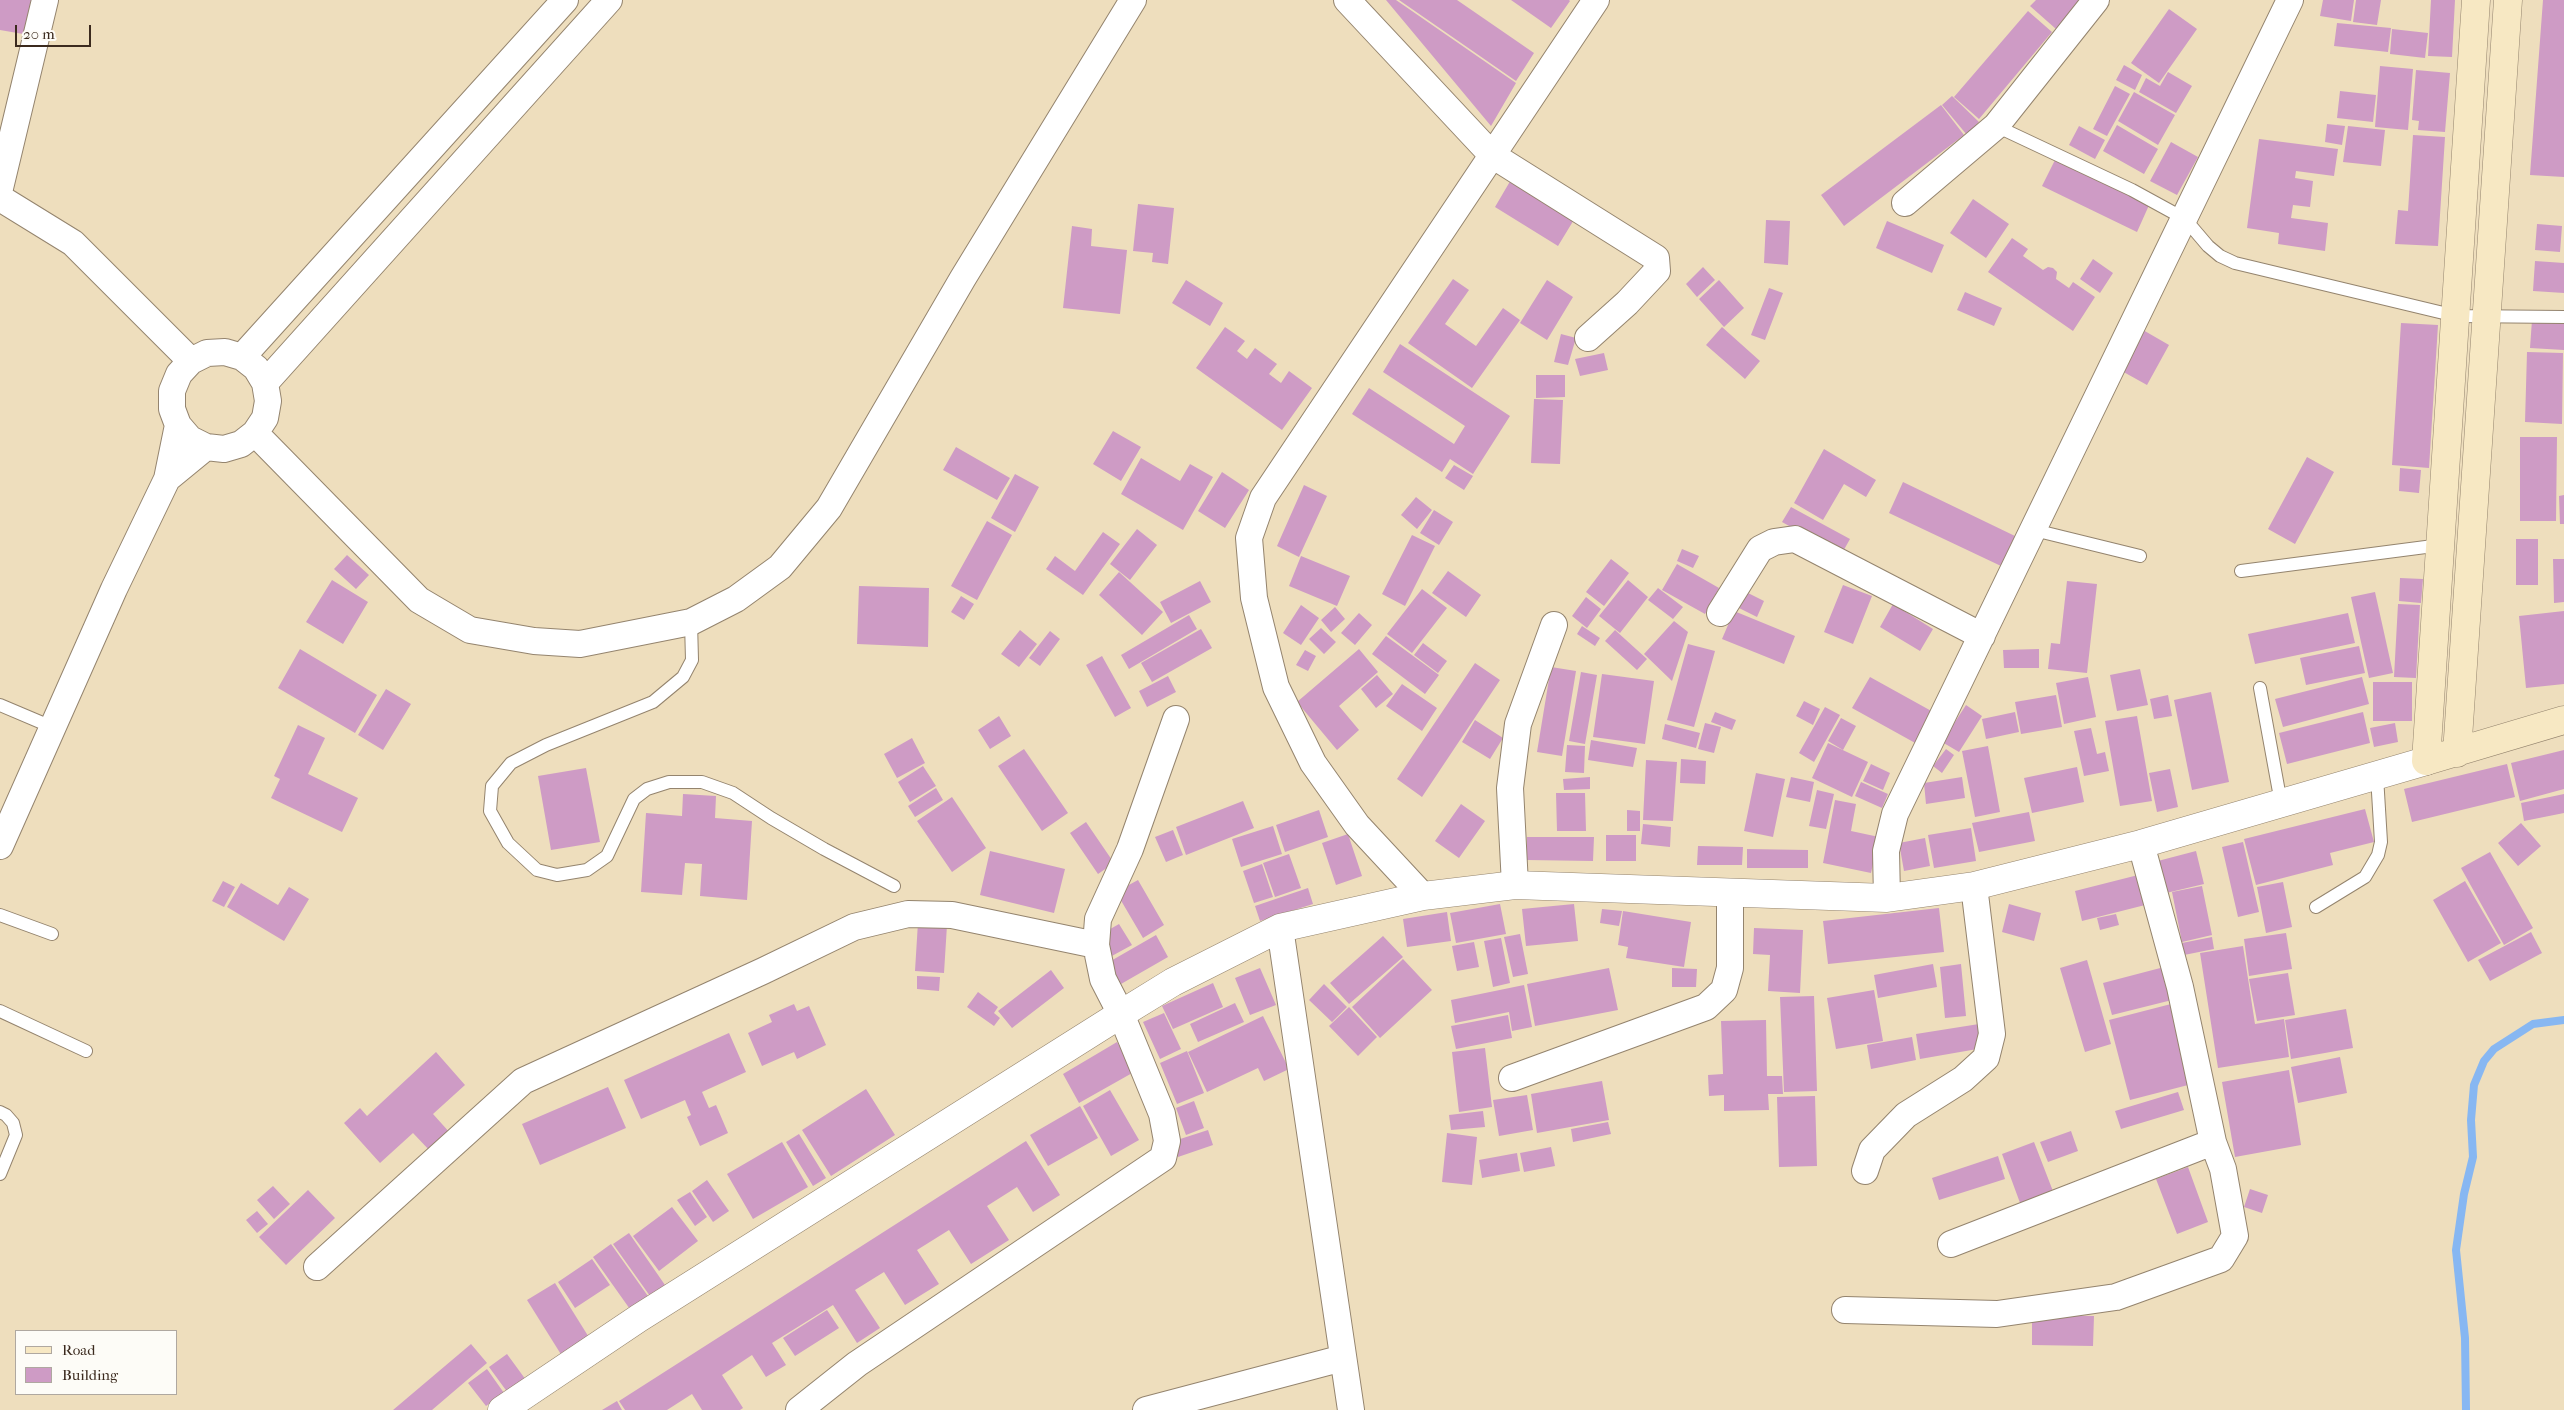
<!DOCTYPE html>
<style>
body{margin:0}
#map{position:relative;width:2564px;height:1410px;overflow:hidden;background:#eedebd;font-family:"IM FELL French Canon",serif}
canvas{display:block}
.legend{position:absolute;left:15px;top:1330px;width:162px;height:65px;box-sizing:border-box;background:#fdfcf7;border:1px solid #afa8a0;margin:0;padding:6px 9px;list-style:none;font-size:15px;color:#3b2a1e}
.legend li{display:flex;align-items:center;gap:10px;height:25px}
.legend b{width:25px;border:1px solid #afa8a0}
.scale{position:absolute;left:15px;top:25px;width:76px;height:22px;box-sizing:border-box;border:2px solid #3b2a1e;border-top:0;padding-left:6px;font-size:15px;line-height:18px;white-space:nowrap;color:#3b2a1e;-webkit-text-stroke:4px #fdfcf7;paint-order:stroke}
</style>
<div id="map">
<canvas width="2564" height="1410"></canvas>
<ul class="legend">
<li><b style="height:6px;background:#f7e8c3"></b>Road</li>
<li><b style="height:14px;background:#ce9bc5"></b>Building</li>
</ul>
<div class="scale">20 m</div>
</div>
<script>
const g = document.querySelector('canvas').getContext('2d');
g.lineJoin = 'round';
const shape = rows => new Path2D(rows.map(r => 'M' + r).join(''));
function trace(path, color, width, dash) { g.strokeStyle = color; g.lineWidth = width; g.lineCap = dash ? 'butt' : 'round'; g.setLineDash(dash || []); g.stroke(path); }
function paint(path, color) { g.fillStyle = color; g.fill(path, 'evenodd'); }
const stream = shape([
 [2466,1410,2465,1338,2456,1250,2464,1194,2473,1157,2471,1120,2474,1085,2484,1061,2494,1049,2533,1024,2564,1020]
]);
const building = shape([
 [0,0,36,0,29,35,0,30],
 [1386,0,1396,0,1516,83,1491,126],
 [1399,0,1457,0,1534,53,1516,81],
 [1511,0,1569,0,1570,1,1551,28],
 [2036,0,2082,0,2056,29,2030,6],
 [2323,0,2354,0,2351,21,2320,16],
 [2356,0,2381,0,2377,25,2353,22],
 [2431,0,2455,0,2452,57,2428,56],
 [2543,0,2564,0,2564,177,2530,175],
 [2169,9,2197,29,2159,83,2131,63],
 [2028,11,2052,32,1979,119,1954,97],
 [2337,23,2391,28,2388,52,2334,46],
 [2392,29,2428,33,2425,58,2390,54],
 [2124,65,2142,75,2135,90,2116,80],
 [2380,66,2413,69,2408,130,2375,127],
 [2416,70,2450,73,2445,132,2418,130,2419,121,2412,120],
 [2168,72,2192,86,2176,113,2139,92,2146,78,2160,86],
 [2115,86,2130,94,2107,136,2093,129],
 [2340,91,2376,95,2373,122,2337,118],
 [2134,92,2175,115,2158,145,2118,121],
 [1952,96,1979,122,1967,135,1942,105],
 [1941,105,1964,135,1844,226,1821,195],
 [2327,124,2345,126,2342,145,2325,142],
 [2117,125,2158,149,2144,174,2103,151],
 [2079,126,2105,140,2095,159,2069,145],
 [2348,126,2385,130,2381,166,2343,162],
 [2413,135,2445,137,2438,246,2395,244,2398,210,2408,211],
 [2259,139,2338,149,2334,176,2296,171,2295,178,2313,181,2310,207,2293,205,2291,218,2328,223,2325,251,2278,244,2279,233,2247,228],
 [2171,142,2198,157,2177,195,2150,181],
 [2056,158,2150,203,2137,232,2042,186],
 [1512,178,1575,218,1558,246,1495,207],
 [1973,199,2009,224,1986,258,1950,233],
 [1138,204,1174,208,1168,264,1152,262,1153,253,1133,251],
 [1766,220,1790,221,1788,265,1764,263],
 [1887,221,1944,245,1932,273,1876,248],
 [2537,224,2562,226,2560,252,2535,250],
 [1072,226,1092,229,1091,246,1127,250,1120,314,1063,308],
 [2012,238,2028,249,2023,256,2043,270,2048,267,2053,268,2057,272,2056,279,2069,288,2073,282,2095,297,2073,331,1988,272],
 [2093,259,2113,273,2100,293,2080,279],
 [2535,261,2564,263,2564,293,2533,291],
 [1703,267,1715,280,1697,297,1686,284],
 [1453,279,1469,290,1445,324,1476,346,1503,308,1520,320,1472,388,1408,343],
 [1186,280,1223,303,1210,326,1172,303],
 [1547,280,1573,297,1547,340,1520,323],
 [1719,280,1744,308,1724,327,1699,299],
 [1769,288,1783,293,1765,340,1751,335],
 [1965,292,2002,308,1994,326,1957,310],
 [2532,320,2564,322,2564,350,2530,348],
 [2401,323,2438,325,2429,468,2392,465],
 [1225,327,1245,341,1237,351,1247,359,1255,348,1277,364,1269,374,1281,383,1289,371,1312,388,1282,430,1196,368],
 [1722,327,1760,361,1745,379,1706,345],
 [2143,330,2169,345,2147,385,2120,370],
 [1561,334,1576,338,1568,365,1554,362],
 [1400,344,1510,416,1473,474,1450,459,1442,472,1352,414,1369,388,1454,444,1465,426,1383,372],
 [2527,352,2563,353,2562,424,2525,422],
 [1604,353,1608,370,1580,376,1575,359],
 [1536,375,1565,375,1565,397,1536,398],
 [1534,399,1563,400,1560,464,1531,463],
 [1113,431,1141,447,1121,481,1093,464],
 [2520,437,2557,437,2556,521,2520,521],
 [956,447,1010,478,997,500,943,470],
 [1824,449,1876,480,1866,497,1844,484,1823,520,1794,503],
 [2307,457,2334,472,2295,544,2268,529],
 [1141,458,1180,481,1190,464,1213,477,1183,530,1121,494],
 [1454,465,1473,476,1464,490,1445,478],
 [2400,468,2421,470,2419,493,2399,491],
 [1222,472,1249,490,1225,528,1198,511],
 [1015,474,1039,487,1015,532,991,518],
 [1903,482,2015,536,2001,566,1889,513],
 [1304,485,1327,496,1299,557,1277,546],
 [2564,495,2564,524,2560,524,2559,496],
 [1416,497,1432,510,1417,529,1401,515],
 [1791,507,1850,539,1841,555,1782,522],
 [1434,510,1453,522,1439,545,1420,533],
 [987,521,1012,535,977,600,951,586],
 [1137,529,1157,545,1130,580,1110,564],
 [1103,532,1120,544,1083,595,1046,569,1055,556,1075,571],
 [1412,535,1435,546,1405,606,1382,594],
 [2516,539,2538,539,2538,585,2516,585],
 [1682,549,1699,556,1693,568,1677,561],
 [347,555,369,575,356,589,334,569],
 [1301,556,1350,576,1337,606,1289,586],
 [1611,559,1629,573,1604,606,1586,592],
 [2553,559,2564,559,2564,602,2554,603],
 [1677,564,1719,588,1705,614,1662,590],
 [1448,571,1481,595,1466,617,1432,593],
 [1119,572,1163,612,1142,635,1099,595],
 [2400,578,2423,579,2421,603,2399,601],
 [332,580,368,602,343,644,306,622],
 [1628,580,1648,597,1620,633,1599,616],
 [1200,581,1211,602,1171,623,1160,602],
 [2067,581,2097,584,2087,673,2048,669,2051,643,2060,644],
 [1843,585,1872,596,1853,644,1824,632],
 [859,586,929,588,928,647,857,644],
 [1658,588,1683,607,1673,619,1648,600],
 [1422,589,1447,608,1412,653,1387,634],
 [1746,592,1764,601,1757,617,1739,608],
 [2375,592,2393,673,2369,678,2351,597],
 [961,596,974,604,964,620,951,612],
 [1586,597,1601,609,1587,628,1572,616],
 [1893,604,1933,629,1920,651,1880,627],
 [2398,604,2420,605,2416,678,2394,677],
 [1301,605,1319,618,1301,645,1283,633],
 [1335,607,1345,619,1331,632,1321,620],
 [1734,611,1795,636,1784,664,1722,639],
 [2564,611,2564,684,2526,688,2519,616],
 [1359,613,1372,625,1355,645,1341,633],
 [2348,613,2355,643,2255,664,2248,634],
 [1189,615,1197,629,1129,669,1121,655],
 [1674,621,1688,632,1672,681,1644,654],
 [1582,626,1600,638,1595,646,1577,634],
 [1321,628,1336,642,1324,654,1309,639],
 [1201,629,1212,648,1152,682,1141,663],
 [1020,630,1037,644,1019,667,1001,654],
 [1615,630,1647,659,1637,670,1605,641],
 [1050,631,1060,639,1040,666,1029,658],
 [1386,636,1439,675,1425,694,1372,654],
 [1423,643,1447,661,1438,673,1414,655],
 [1688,644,1715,651,1694,727,1667,720],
 [2359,646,2365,673,2306,685,2300,658],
 [300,649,377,695,355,733,278,688],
 [1359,649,1378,672,1339,706,1359,730,1337,750,1297,702],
 [2039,649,2039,668,2004,668,2003,650],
 [1305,650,1316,656,1308,671,1296,665],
 [1102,656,1131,708,1115,717,1086,665],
 [1475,663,1500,680,1422,797,1397,779],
 [1551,667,1576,671,1562,756,1537,752],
 [2140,669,2148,705,2117,711,2110,675],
 [1581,672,1597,675,1585,744,1569,741],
 [1602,674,1654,681,1645,744,1593,737],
 [1377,675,1393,694,1376,708,1361,689],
 [1168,676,1176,692,1147,707,1139,691],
 [1870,677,1935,713,1917,744,1852,708],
 [2088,677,2096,717,2064,724,2056,683],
 [2362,677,2369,704,2283,727,2275,699],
 [2373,682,2412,682,2412,721,2373,721],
 [1402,684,1437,708,1422,731,1386,706],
 [386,689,411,704,383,750,358,735],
 [2211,692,2229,782,2192,790,2174,700],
 [2056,695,2062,727,2021,734,2015,702],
 [2168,695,2172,716,2154,719,2150,699],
 [1804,701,1820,709,1813,725,1796,716],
 [1966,705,1982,716,1959,752,1942,742],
 [1825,707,1840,715,1814,762,1799,753],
 [1715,712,1736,720,1732,730,1711,722],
 [2015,712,2019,732,1986,739,1982,719],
 [2363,712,2370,743,2287,764,2279,733],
 [999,716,1011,736,990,749,978,730],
 [2137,716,2152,801,2120,806,2105,721],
 [1841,718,1856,726,1843,750,1828,741],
 [1475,720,1503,738,1490,759,1462,742],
 [1705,723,1721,727,1714,753,1698,749],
 [2395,723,2398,742,2374,747,2370,728],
 [1665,724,1700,733,1696,748,1662,739],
 [298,725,325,738,308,774,358,798,342,832,271,798,280,779,274,776],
 [2091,728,2097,754,2105,752,2109,771,2084,776,2074,731],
 [912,738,925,763,897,778,884,754],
 [1591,740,1637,748,1633,767,1588,760],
 [1828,743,1868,762,1852,797,1812,778],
 [1567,745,1585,746,1584,773,1565,772],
 [1988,746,2000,812,1975,817,1962,751],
 [1024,749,1068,813,1042,831,998,766],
 [1946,749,1954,755,1942,773,1933,766],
 [2564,750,2564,789,2520,801,2511,763],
 [1681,759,1706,761,1705,784,1680,783],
 [1646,760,1677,762,1673,821,1643,820],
 [1871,764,1890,773,1883,790,1863,781],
 [2507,764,2515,797,2412,822,2404,789],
 [923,766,936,786,910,802,898,782],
 [2077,767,2084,802,2032,813,2024,778],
 [586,768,600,842,551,850,538,776],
 [2170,769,2178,807,2157,812,2149,773],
 [1756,773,1785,779,1773,837,1744,831],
 [1590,777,1590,789,1564,790,1563,779],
 [1791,777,1814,782,1810,802,1786,797],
 [1962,777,1965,798,1926,804,1924,783],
 [1861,782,1888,794,1882,808,1855,796],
 [936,788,943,800,915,817,908,806],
 [1817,790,1834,794,1826,829,1809,826],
 [1556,793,1585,793,1586,831,1557,831],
 [683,794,716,796,715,818,752,821,747,900,700,896,702,864,685,863,682,895,641,892,646,813,682,816],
 [2564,794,2564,813,2524,821,2521,803],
 [952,797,986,848,952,872,917,821],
 [1835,800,1856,804,1851,831,1879,837,1871,873,1823,863],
 [1243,801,1254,828,1186,855,1176,827],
 [1461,804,1485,821,1459,858,1435,841],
 [2365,809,2374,842,2330,853,2333,865,2256,885,2244,839],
 [1319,810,1328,837,1285,852,1276,825],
 [1627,810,1640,811,1640,831,1627,831],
 [2029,812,2035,841,1979,852,1972,823],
 [1086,822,1114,863,1098,874,1070,833],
 [2521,823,2541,846,2518,866,2498,843],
 [1643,824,1671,827,1670,847,1641,844],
 [1273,826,1282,854,1241,867,1232,839],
 [1971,828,1976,861,1934,868,1928,835],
 [1173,830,1183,855,1166,862,1155,837],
 [1348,834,1362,876,1336,885,1322,843],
 [1606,835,1636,835,1636,861,1606,861],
 [1527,837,1594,837,1593,861,1527,860],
 [1925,838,1930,866,1904,871,1899,843],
 [2243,842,2259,912,2238,917,2222,847],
 [1698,846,1743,847,1742,865,1697,865],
 [1747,849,1808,850,1808,868,1747,868],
 [990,851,1065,869,1054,913,980,895],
 [2196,851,2204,884,2162,894,2154,862],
 [2490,852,2533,928,2504,945,2461,868],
 [1289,854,1301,888,1275,897,1263,863],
 [1262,864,1273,897,1254,903,1243,871],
 [2146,873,2153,903,2082,921,2075,891],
 [1138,880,1164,925,1143,938,1116,892],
 [223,881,235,887,224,907,212,901],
 [2465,881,2501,943,2468,962,2433,900],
 [2283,882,2292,927,2266,933,2257,887],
 [241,883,278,905,289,887,309,899,284,941,227,907],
 [2202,886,2212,935,2182,942,2172,892],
 [1308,888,1313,904,1260,921,1255,906],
 [1500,904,1506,934,1456,943,1450,913],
 [1574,904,1578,941,1526,946,1522,909],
 [2009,904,2041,913,2034,941,2002,932],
 [1939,908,1944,952,1828,964,1823,921],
 [1602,909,1622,911,1619,926,1600,923],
 [1623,911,1691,922,1684,967,1626,958,1628,947,1618,945],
 [1447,912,1451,941,1407,947,1403,919],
 [2116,914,2119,925,2100,930,2097,918],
 [918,922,947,925,944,973,915,971],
 [1119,924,1132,945,1110,957,1098,936],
 [1754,928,1803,930,1800,993,1768,991,1770,955,1753,954],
 [2531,932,2542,953,2490,981,2478,960],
 [2286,933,2292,969,2249,976,2244,939],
 [1520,934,1528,974,1513,977,1504,937],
 [1156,935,1168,957,1121,984,1109,962],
 [1383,936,1403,957,1349,1004,1330,983],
 [2212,937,2214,949,2184,955,2182,943],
 [1501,938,1510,983,1493,987,1484,941],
 [1474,942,1479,967,1457,971,1452,946],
 [2243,946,2255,1024,2284,1019,2289,1057,2218,1068,2200,953],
 [1403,959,1432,990,1380,1038,1352,1007],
 [2087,960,2111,1044,2085,1052,2060,968],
 [1933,964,1937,987,1878,998,1874,975],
 [1961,964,1966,1016,1945,1018,1940,967],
 [2168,966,2176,999,2112,1015,2103,983],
 [1260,968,1276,1005,1250,1015,1235,978],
 [1609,968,1618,1010,1535,1026,1527,984],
 [1672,968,1697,969,1696,987,1672,987],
 [1051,970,1064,988,1012,1028,998,1011],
 [2288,973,2295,1015,2257,1021,2249,979],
 [917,976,940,977,939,991,917,989],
 [1213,983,1223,1007,1173,1029,1162,1006],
 [1324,984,1347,1007,1332,1022,1309,1000],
 [1524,985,1532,1027,1512,1031,1509,1012,1455,1023,1451,1000],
 [1874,990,1883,1041,1836,1049,1827,998],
 [978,992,998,1007,994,1013,1000,1018,994,1026,967,1007],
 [1814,996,1817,1091,1784,1092,1780,997],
 [1235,1003,1244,1022,1198,1042,1190,1024],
 [794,1004,797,1011,809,1006,826,1045,797,1059,794,1052,762,1066,748,1033,772,1022,769,1015],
 [2171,1004,2192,1084,2130,1100,2109,1020],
 [1349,1007,1377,1037,1358,1056,1329,1026],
 [2346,1009,2353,1048,2291,1059,2285,1020],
 [1164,1013,1181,1049,1160,1059,1143,1022],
 [1508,1015,1512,1038,1456,1049,1451,1026],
 [1263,1016,1289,1069,1264,1081,1258,1068,1207,1092,1188,1052],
 [1766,1020,1767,1076,1782,1076,1783,1094,1768,1094,1769,1110,1724,1111,1724,1095,1709,1096,1708,1075,1723,1074,1721,1021],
 [1979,1024,1983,1048,1920,1059,1916,1034],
 [729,1033,746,1072,702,1092,709,1108,716,1105,728,1133,700,1146,687,1117,691,1115,685,1100,641,1119,624,1080],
 [1912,1037,1916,1060,1871,1069,1867,1045],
 [1117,1042,1134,1072,1079,1103,1063,1074],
 [1485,1048,1492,1107,1459,1112,1452,1052],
 [1187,1051,1204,1093,1177,1104,1160,1063],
 [436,1052,465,1085,433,1114,451,1134,431,1152,413,1133,380,1163,344,1123,360,1108,367,1116],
 [2340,1057,2347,1093,2298,1103,2291,1067],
 [2289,1070,2301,1145,2235,1157,2222,1082],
 [1602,1081,1609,1120,1537,1133,1531,1094],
 [608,1087,626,1128,540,1165,522,1124],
 [866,1089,895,1135,831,1176,802,1130],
 [1110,1090,1139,1140,1111,1156,1083,1106],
 [2178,1092,2184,1110,2121,1129,2115,1111],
 [1527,1095,1533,1130,1499,1136,1493,1100],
 [1815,1096,1817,1166,1779,1167,1777,1097],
 [1194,1101,1204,1128,1186,1135,1176,1108],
 [1080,1106,1098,1138,1048,1166,1030,1135],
 [1483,1111,1485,1127,1451,1130,1449,1115],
 [1608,1122,1611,1134,1573,1142,1571,1129],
 [1208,1130,1213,1145,1178,1157,1174,1141],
 [2071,1131,2078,1151,2048,1162,2040,1142],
 [1447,1133,1477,1137,1472,1185,1442,1182],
 [799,1134,826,1178,813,1186,786,1142],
 [1026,1141,1060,1195,1033,1212,1017,1187,987,1206,1009,1240,971,1264,949,1230,917,1250,939,1284,905,1305,884,1272,855,1290,880,1328,857,1343,833,1305,772,1343,786,1365,766,1377,752,1355,722,1375,743,1408,740,1410,702,1410,692,1394,667,1410,625,1410,619,1401],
 [782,1142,808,1187,753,1219,727,1174],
 [2034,1142,2056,1199,2023,1211,2002,1154],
 [1551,1147,1555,1166,1524,1172,1520,1153],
 [1517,1153,1520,1171,1482,1178,1479,1160],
 [1998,1156,2005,1179,1939,1200,1932,1178],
 [2188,1167,2208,1222,2177,1234,2156,1179],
 [707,1180,729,1211,713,1222,692,1191],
 [273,1186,290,1204,274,1219,257,1200],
 [2250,1189,2268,1195,2262,1213,2244,1207],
 [308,1190,335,1218,286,1265,259,1237],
 [690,1192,707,1217,695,1226,677,1200],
 [672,1207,698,1241,659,1271,633,1236],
 [257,1211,268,1224,257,1233,246,1220],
 [629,1233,665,1285,650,1296,613,1244],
 [611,1244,650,1299,632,1312,593,1257],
 [592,1259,610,1285,575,1308,558,1282],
 [555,1283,590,1339,562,1356,527,1300],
 [827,1310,839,1328,795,1356,783,1338],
 [2032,1315,2094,1316,2093,1346,2032,1345],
 [471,1344,487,1363,432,1410,393,1410],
 [507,1354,526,1380,508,1393,489,1367],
 [487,1369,504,1393,486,1406,468,1383],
 [617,1401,622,1410,602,1410]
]);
const service = shape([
 [1996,126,2132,190,2185,219,2208,246,2220,256,2235,263,2456,316,2564,317],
 [2034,530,2140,556],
 [2241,571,2441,545],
 [691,622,692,660,683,677,653,702,546,745,511,763,492,786,490,811,508,843,537,870,557,875,587,870,607,856,634,799,647,789,669,782,702,782,733,793,771,818,824,849,894,886],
 [2260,688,2281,803],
 [0,705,52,727],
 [2316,907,2365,877,2378,855,2381,842,2377,776],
 [0,915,52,934],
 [0,1011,86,1051],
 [0,1112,6,1115,13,1123,16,1135,0,1174]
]);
const minor = shape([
 [1347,0,1492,155,1656,258,1657,271,1627,303,1588,338],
 [0,188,45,0],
 [0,198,73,243,191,361],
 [1905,203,1996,126,2096,0],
 [242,357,565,0],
 [265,383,609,0],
 [255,433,419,600,470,630,534,641,580,644,691,622,736,599,780,567,829,508,963,278,1133,0],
 [167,479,206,447,224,449,241,444,255,433,265,418,268,401,265,383,256,368,242,357,225,352,207,353,191,361,179,374,172,391,172,409,178,425,190,439,206,447],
 [1720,613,1760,549,1774,542,1795,539,1982,636],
 [0,846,114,589,167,479,178,425],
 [1515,885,1510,788,1518,724,1554,625],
 [1423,896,1357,825,1313,763,1276,687,1254,598,1249,538,1263,498,1596,0],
 [1887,898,1886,851,1895,814,2290,0],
 [1280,928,1351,1410],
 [1512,1078,1706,1007,1724,990,1730,968,1730,894],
 [1865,1171,1872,1150,1906,1115,1963,1079,1986,1058,1992,1034,1974,886],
 [1951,1244,2213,1142],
 [317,1267,523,1081,763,971,854,927,908,914,952,915,1096,945],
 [1845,1310,1997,1314,2116,1297,2221,1259,2235,1236,2223,1169,2213,1142,2180,987,2141,844],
 [799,1410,857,1364,1163,1158,1167,1141,1162,1114,1121,1014,1103,979,1096,945,1098,919,1130,849,1176,719],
 [1146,1410,1343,1358]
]);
const tertiary = shape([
 [502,1410,639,1318,1121,1014,1173,982,1280,928,1423,896,1515,885,1887,898,1974,886,2141,844,2426,761]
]);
const secondary = shape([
 [2476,0,2426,761,2564,720],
 [2457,753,2508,0]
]);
trace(stream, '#87b7f2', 8);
paint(building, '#ce9bc5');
trace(service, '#94846e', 14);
trace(minor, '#94846e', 28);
trace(tertiary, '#94846e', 29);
trace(secondary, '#94846e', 29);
trace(service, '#fff', 12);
trace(minor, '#fff', 26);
trace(tertiary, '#fff', 28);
trace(secondary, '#f7e8c3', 28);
</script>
